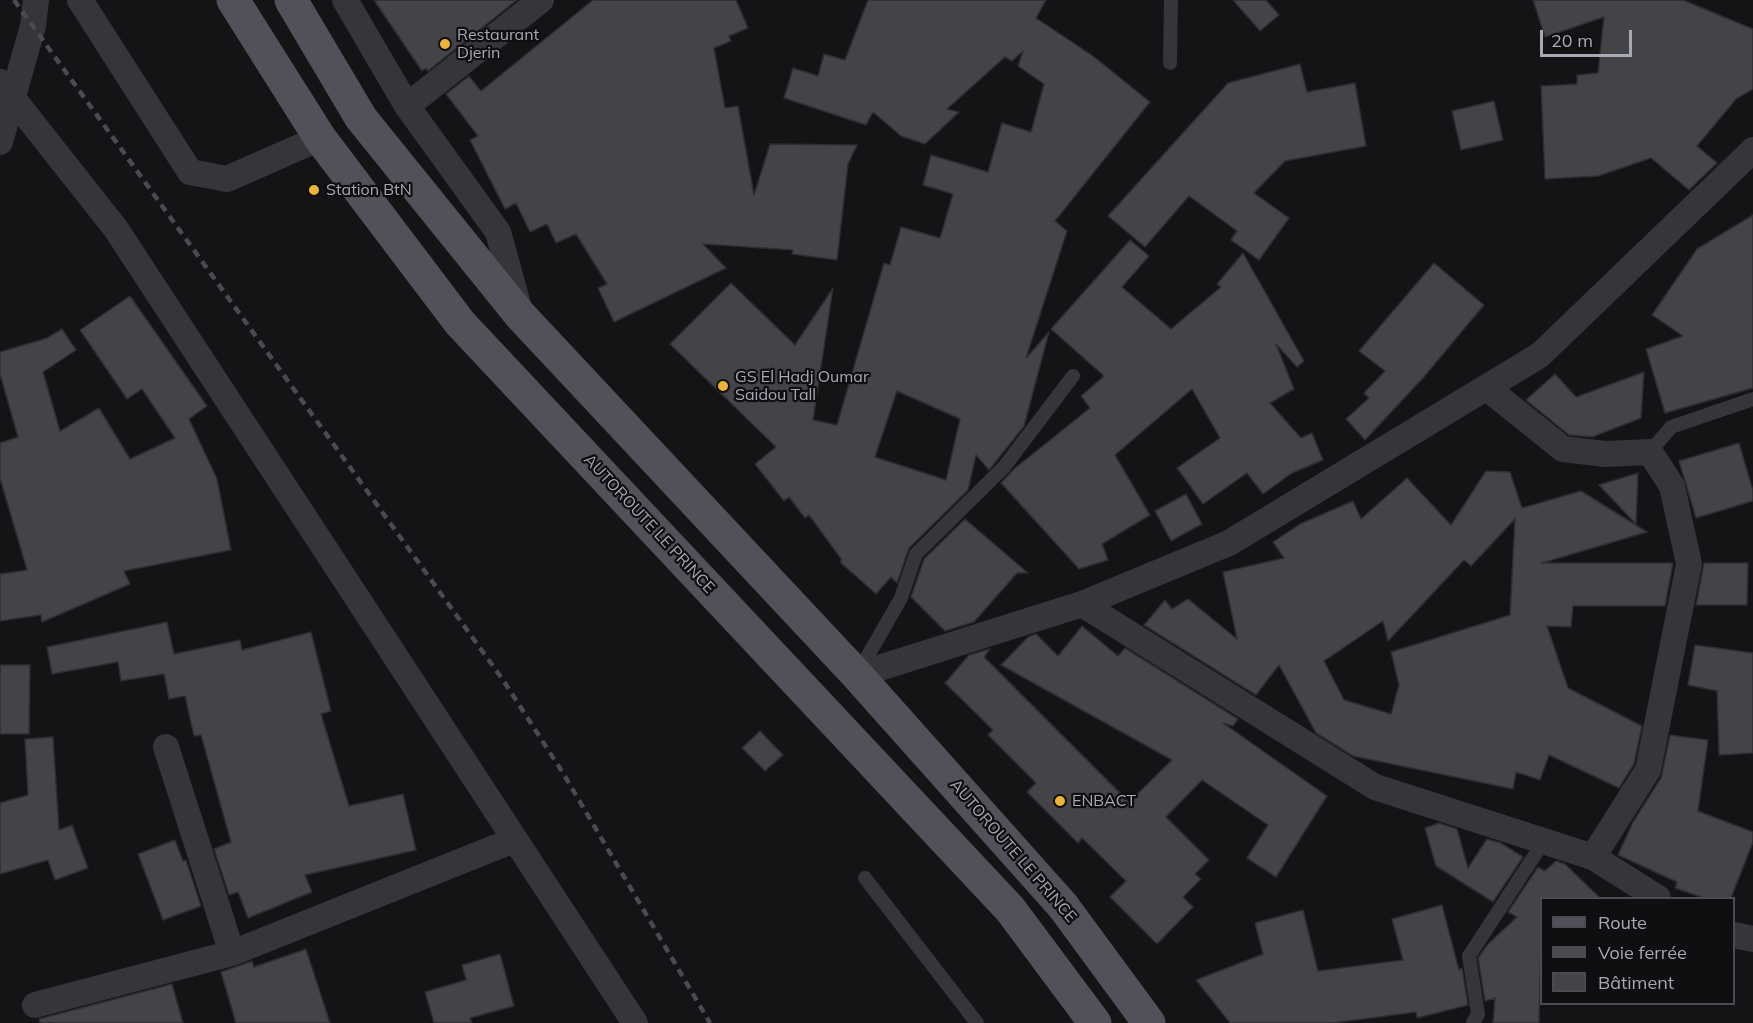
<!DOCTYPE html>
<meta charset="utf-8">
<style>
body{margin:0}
#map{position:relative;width:1753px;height:1023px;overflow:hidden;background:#141315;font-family:Mulish,sans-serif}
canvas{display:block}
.legend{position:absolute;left:1540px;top:897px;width:195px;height:108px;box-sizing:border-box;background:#0f0e10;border:2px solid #4b4c52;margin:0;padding:8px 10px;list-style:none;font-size:18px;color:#a6aab5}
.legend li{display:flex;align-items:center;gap:12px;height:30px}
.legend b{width:30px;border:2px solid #4b4c52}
.scale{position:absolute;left:1540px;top:30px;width:92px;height:27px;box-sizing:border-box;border:3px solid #a6aab5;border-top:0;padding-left:8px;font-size:18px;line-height:21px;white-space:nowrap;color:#a6aab5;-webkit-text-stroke:4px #0f0e10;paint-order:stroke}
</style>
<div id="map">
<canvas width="1753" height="1023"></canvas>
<ul class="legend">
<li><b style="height:8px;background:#515259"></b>Route</li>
<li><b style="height:8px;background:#4a4b51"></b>Voie ferrée</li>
<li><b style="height:16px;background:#434348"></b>Bâtiment</li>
</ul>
<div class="scale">20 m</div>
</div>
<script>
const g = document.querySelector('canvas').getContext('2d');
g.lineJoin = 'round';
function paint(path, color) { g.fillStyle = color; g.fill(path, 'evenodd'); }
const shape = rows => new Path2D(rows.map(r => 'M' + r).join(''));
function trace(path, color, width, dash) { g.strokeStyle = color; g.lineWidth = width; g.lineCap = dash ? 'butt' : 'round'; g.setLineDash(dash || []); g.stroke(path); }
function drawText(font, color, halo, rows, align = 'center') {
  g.font = font + ' Mulish,sans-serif'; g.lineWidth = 4.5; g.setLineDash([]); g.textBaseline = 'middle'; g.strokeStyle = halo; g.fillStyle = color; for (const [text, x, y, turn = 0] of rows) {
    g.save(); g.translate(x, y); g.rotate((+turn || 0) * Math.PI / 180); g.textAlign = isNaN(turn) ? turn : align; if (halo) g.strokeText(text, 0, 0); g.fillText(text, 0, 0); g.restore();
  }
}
const building = shape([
 [374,0,517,0,428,71,426,68,422,71,374,0],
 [593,0,736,0,748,28,729,36,731,41,714,48,725,108,738,106,754,195,770,144,857,145,848,164,837,260,792,254,793,250,703,244,726,268,614,322,598,288,607,284,576,234,556,243,547,224,530,232,516,203,505,209,470,140,478,136,446,94,469,76,481,91,593,0],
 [868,0,1046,0,1036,18,1093,56,1150,102,1055,221,1067,231,1026,358,1049,332,1024,426,989,470,976,455,968,490,909,548,897,583,891,577,876,594,840,562,842,560,809,515,805,518,789,497,784,501,755,464,776,447,670,344,731,283,795,345,833,288,813,420,837,425,884,263,890,265,901,227,940,238,953,194,923,185,931,155,988,172,1002,123,1031,132,1044,84,1018,66,1023,51,1012,61,1005,57,947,109,959,112,925,144,901,136,873,112,866,125,784,98,793,68,818,76,824,54,845,60,868,0],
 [897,391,960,419,946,480,875,457,897,391],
 [1233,0,1266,0,1279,15,1260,31,1233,0],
 [1533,0,1683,0,1753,29,1753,89,1736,99,1697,146,1717,163,1689,190,1651,158,1598,176,1545,179,1541,86,1577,84,1577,75,1598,73,1604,17,1545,37,1533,0],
 [1300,64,1307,92,1355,83,1366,146,1285,161,1254,193,1289,218,1259,260,1231,240,1237,231,1189,196,1145,247,1108,216,1228,83,1300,64],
 [1494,101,1503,140,1461,150,1452,111,1494,101],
 [1753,215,1753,388,1665,413,1646,349,1683,336,1652,315,1697,249,1753,215],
 [1130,240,1149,256,1122,287,1171,329,1221,287,1217,284,1243,253,1304,361,1297,367,1276,344,1294,389,1270,403,1301,438,1312,433,1323,460,1292,473,1263,494,1247,473,1203,504,1177,468,1220,438,1192,389,1115,455,1150,515,1102,544,1108,560,1079,569,1001,483,1014,469,1090,408,1081,396,1104,376,1051,329,1130,240],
 [1434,263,1484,305,1423,378,1365,440,1346,419,1369,398,1364,393,1385,371,1359,351,1434,263],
 [130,296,207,406,189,419,217,479,231,550,124,571,130,584,42,622,41,615,0,621,0,574,27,570,0,478,0,443,18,437,0,374,0,352,47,338,62,329,76,350,43,372,60,431,99,408,130,459,175,438,142,389,127,399,80,330,130,296],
 [1644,372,1641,418,1592,437,1569,435,1526,400,1555,374,1576,397,1644,372],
 [1739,443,1753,491,1753,501,1696,518,1679,461,1739,443],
 [1486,471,1510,472,1522,508,1581,491,1647,532,1542,563,1673,563,1665,606,1573,606,1571,627,1547,626,1568,688,1642,726,1634,764,1619,788,1549,755,1540,780,1516,772,1513,789,1353,756,1316,733,1279,665,1256,695,1144,625,1165,600,1172,609,1188,599,1237,639,1223,572,1284,558,1273,542,1300,524,1353,501,1361,519,1407,478,1451,525,1486,471],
 [1515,519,1510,615,1391,652,1399,685,1391,714,1344,700,1324,661,1383,621,1388,641,1464,560,1471,566,1515,519],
 [1638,473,1636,524,1599,485,1638,473],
 [1186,494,1202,524,1171,541,1155,511,1186,494],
 [965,519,1028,573,1017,573,974,622,945,631,911,597,924,559,965,519],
 [1704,563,1748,563,1747,605,1696,605,1704,563],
 [167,622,174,654,240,640,242,650,311,632,331,711,321,714,349,806,403,794,416,850,305,875,312,892,248,918,238,892,229,895,214,849,231,842,201,735,194,736,185,696,169,699,164,674,121,681,118,662,52,674,47,647,167,622],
 [1082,626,1118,656,1125,648,1238,719,1233,726,1223,723,1327,796,1276,877,1247,858,1268,825,1202,780,1166,817,1209,860,1195,874,1201,879,1183,897,1193,907,1157,944,1110,897,1126,881,1082,838,1078,843,1027,792,1036,783,988,735,993,730,945,683,969,655,990,649,984,657,1129,802,1172,760,1001,665,1028,637,1036,634,1058,656,1082,626],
 [1695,645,1753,653,1753,753,1719,755,1717,691,1688,685,1695,645],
 [0,665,30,665,29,734,0,734,0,665],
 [760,731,783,755,765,771,742,748,760,731],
 [1670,735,1708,740,1698,811,1753,832,1753,842,1731,898,1704,898,1675,888,1677,882,1618,855,1633,822,1661,778,1670,735],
 [53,737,59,830,72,825,88,868,55,880,48,860,0,874,0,803,28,795,25,739,53,737],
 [1439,823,1457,829,1468,868,1487,839,1501,843,1523,857,1493,902,1436,866,1425,828,1439,823],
 [175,840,183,861,186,860,201,906,163,920,138,854,175,840],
 [1556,861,1565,864,1600,898,1542,898,1539,1023,1493,1023,1495,998,1485,1001,1478,958,1488,944,1517,917,1508,912,1538,867,1545,871,1556,861],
 [1442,905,1459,970,1462,968,1468,1005,1417,1018,1416,1012,1333,1023,1230,1023,1196,980,1263,954,1255,923,1303,910,1318,971,1403,960,1392,919,1442,905],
 [306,949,330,1023,236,1023,221,972,252,961,254,967,306,949],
 [500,954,514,1006,470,1018,472,1023,434,1023,425,992,466,980,462,965,500,954],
 [172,984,183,1023,40,1023,39,1019,172,984]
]);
const service = shape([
 [1170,63,1171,0],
 [1650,452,1671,427,1753,399],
 [858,673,901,598,916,554,1004,467,1073,376],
 [865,878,977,1023],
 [1473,1023,1478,1014,1469,956,1544,841]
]);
const minor = shape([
 [80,0,190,172,227,179,320,138],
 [345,0,407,106,498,232,519,308],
 [0,82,116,229,635,1023],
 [407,106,541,0],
 [0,142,33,26,36,0],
 [1487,388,1563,449,1605,454,1650,452,1672,486,1689,564,1648,770,1593,857],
 [1082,604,1375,787,1593,857,1658,898],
 [857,675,1082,604,1229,543,1540,355,1753,150],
 [166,747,232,953],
 [1734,935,1753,939],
 [35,1005,232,953,514,840]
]);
const primary = shape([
 [233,0,320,138,460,323,1010,909,1095,1023],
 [291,0,361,118,520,315,857,675,1063,906,1149,1023]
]);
const rail = shape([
 [14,0,503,680,563,773,710,1023]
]);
const markers = [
 [445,44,6,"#eab437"],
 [314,190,6,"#eab437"],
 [723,386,6,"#eab437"],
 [1060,801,6,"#eab437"]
];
const poiNames = [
 ["Restaurant",457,35],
 ["Djerin",457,53],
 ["Station BtN",326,190],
 ["GS El Hadj Oumar",735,377],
 ["Saidou Tall",735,395],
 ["ENBACT",1072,801]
];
const streetNames = [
 ["AUTOROUTE LE PRINCE",649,524,47],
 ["AUTOROUTE LE PRINCE",1013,851,49]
];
paint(building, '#434348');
trace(building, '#2e2e31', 1.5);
trace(service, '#35353a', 14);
trace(minor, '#35353a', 26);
trace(primary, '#515259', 33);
trace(rail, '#4a4b51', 4.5, [8, 6]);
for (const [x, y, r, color] of markers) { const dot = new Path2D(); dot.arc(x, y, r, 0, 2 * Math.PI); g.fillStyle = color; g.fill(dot); trace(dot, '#0f0e10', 2); }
drawText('16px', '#a6aab5', '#0f0e10', poiNames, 'left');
drawText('16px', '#a6aab5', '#0f0e10', streetNames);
</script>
